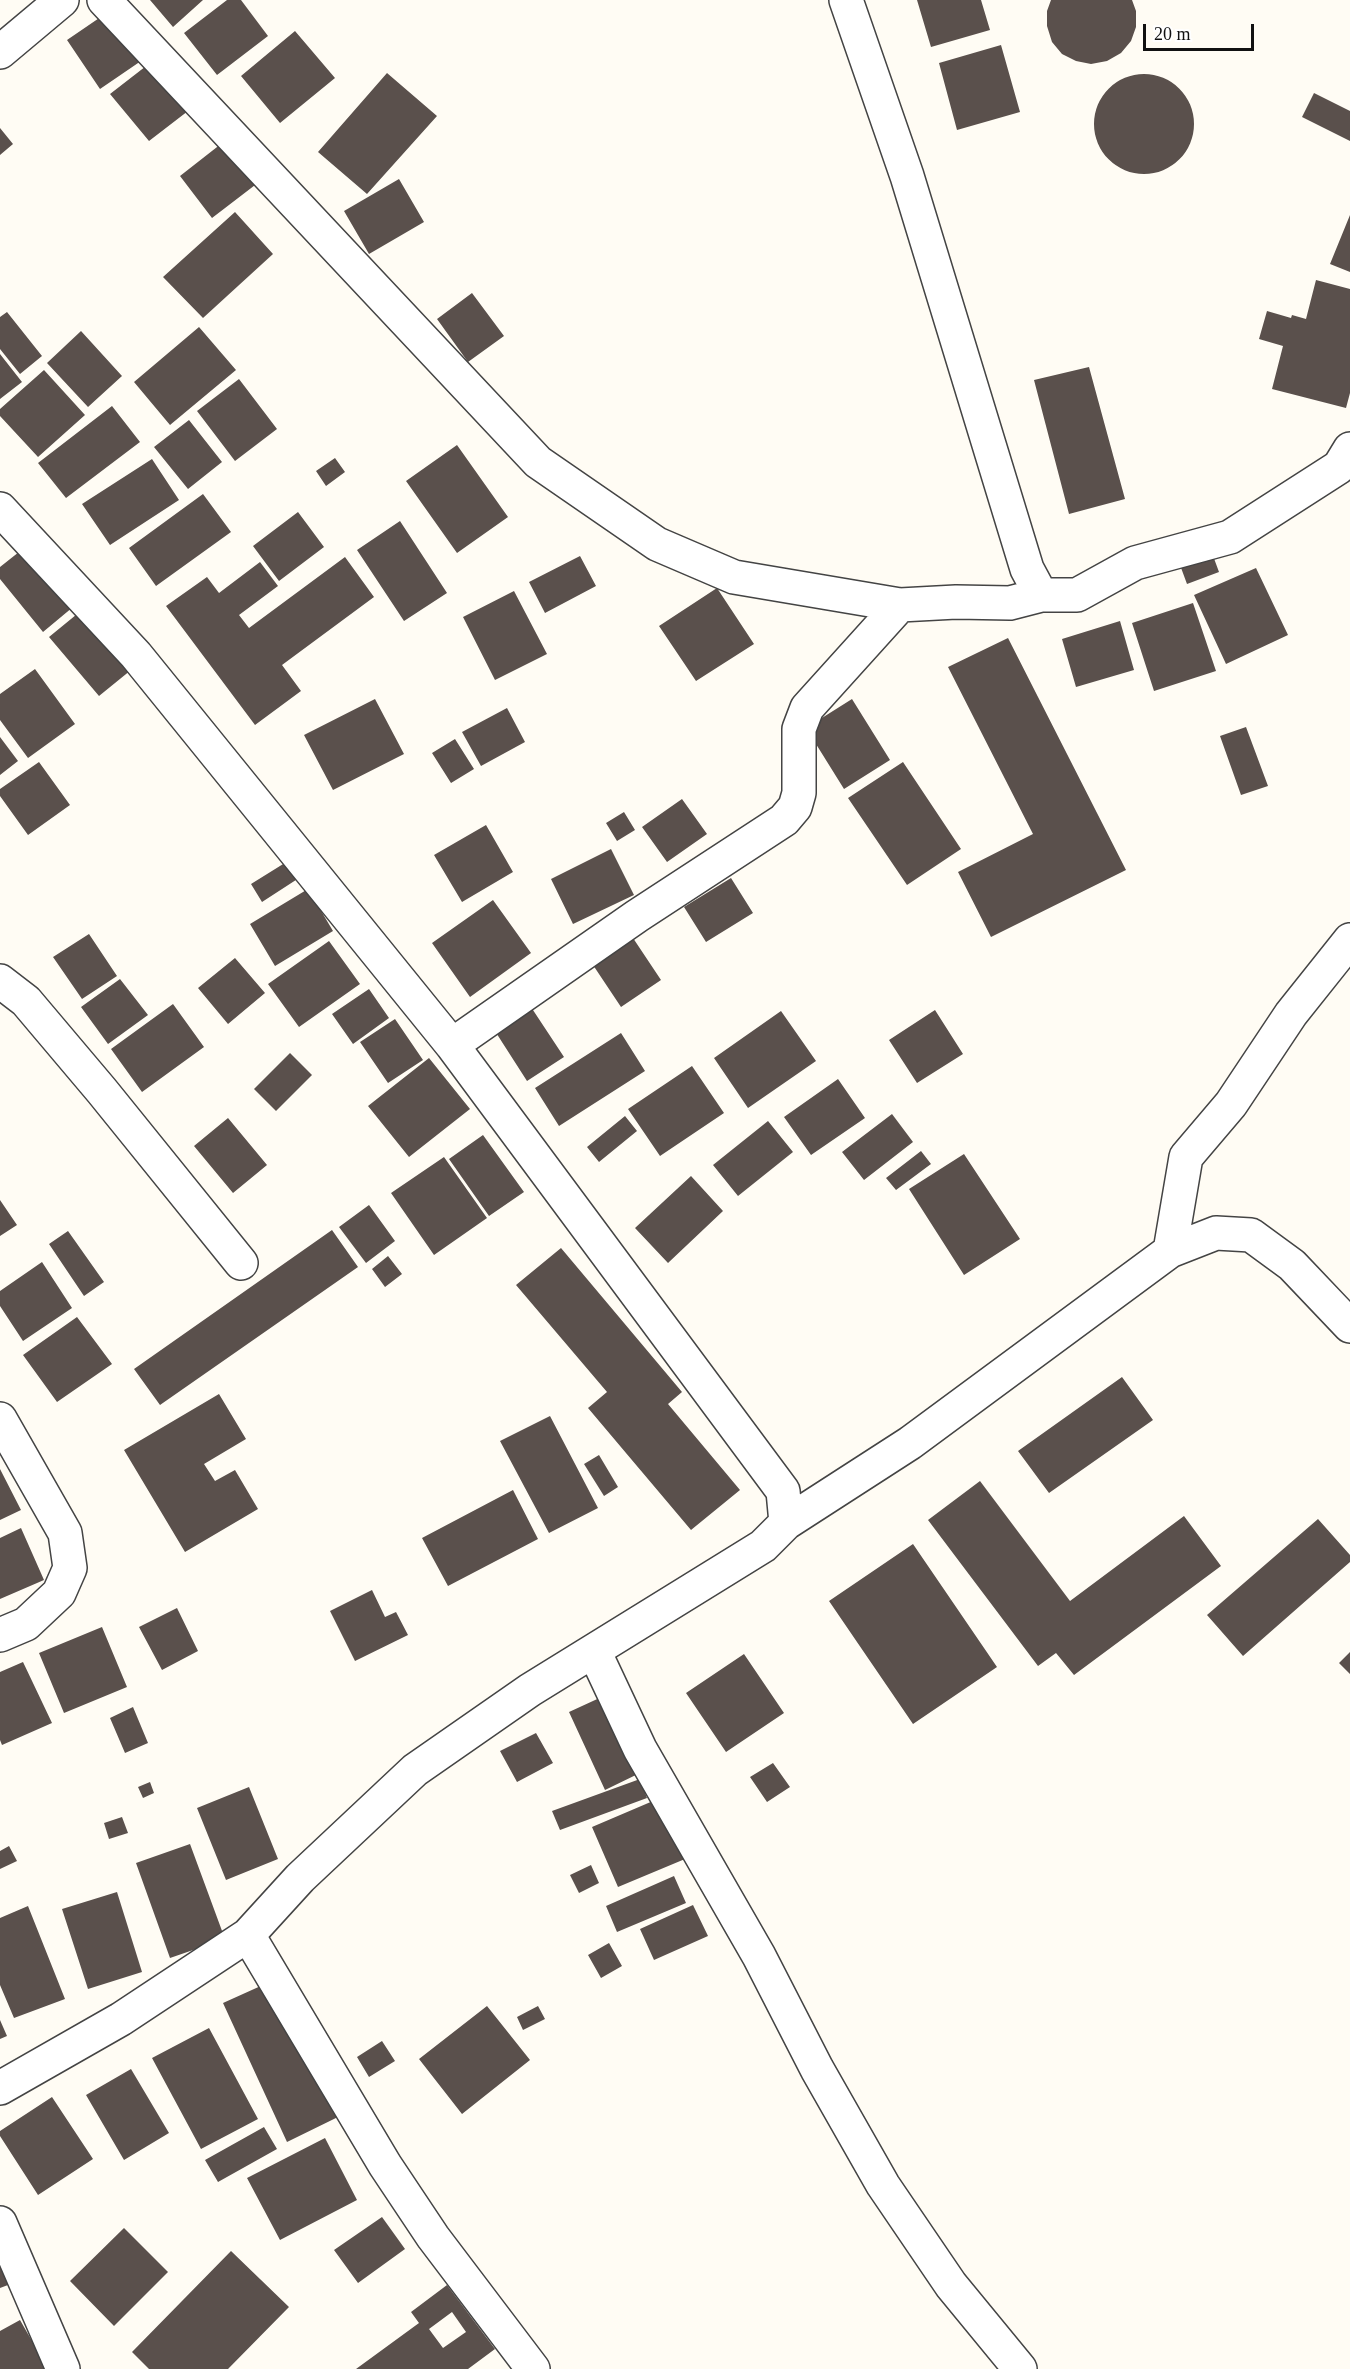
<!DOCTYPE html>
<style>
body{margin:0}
#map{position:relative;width:1350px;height:2369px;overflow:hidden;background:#fffcf4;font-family:Georgia,serif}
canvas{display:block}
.scale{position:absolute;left:1143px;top:24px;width:111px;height:27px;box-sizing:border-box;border:3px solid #111;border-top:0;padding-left:8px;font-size:18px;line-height:21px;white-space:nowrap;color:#111;-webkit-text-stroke:4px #fff;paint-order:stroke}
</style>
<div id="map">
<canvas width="1350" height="2369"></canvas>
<div class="scale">20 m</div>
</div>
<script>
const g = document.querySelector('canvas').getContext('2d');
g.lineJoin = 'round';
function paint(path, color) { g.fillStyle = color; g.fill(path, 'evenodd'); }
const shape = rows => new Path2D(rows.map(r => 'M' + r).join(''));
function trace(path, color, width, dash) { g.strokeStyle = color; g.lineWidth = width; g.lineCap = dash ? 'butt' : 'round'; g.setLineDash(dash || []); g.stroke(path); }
const building = shape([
 [150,0,203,0,173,27],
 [227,0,241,0,268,36,217,75,184,33],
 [917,0,981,0,990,30,931,47],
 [1051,0,1132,0,1136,11,1136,27,1131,41,1121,53,1107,61,1091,64,1076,61,1062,54,1052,42,1047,26,1047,11],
 [108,12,141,61,100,89,67,40],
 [295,31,335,78,280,123,241,76],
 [1001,45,1020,112,957,130,939,63],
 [150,63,188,111,149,141,110,94],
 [387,73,437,116,367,194,318,152],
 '1094 124a50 50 0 1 1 100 0a50 50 0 1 1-100 0Z',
 [1314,93,1350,111,1350,141,1302,117],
 [0,128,13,144,0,155],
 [226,140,259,182,212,218,180,176],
 [399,179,424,222,369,254,344,211],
 [235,212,273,254,203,318,163,277],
 [1350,215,1350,272,1330,264],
 [1316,280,1350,289,1350,393,1346,408,1272,389,1283,346,1259,339,1267,311,1291,318,1292,315,1306,319],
 [472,293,504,336,468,362,437,319],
 [7,312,42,356,20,374,0,349,0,317],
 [199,327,236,370,170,425,134,382],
 [81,331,122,376,88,407,47,363],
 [0,354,22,382,0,399],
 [1089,367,1125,499,1069,514,1034,380],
 [44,370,85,415,38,457,0,416,0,409],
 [239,379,277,429,235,461,197,411],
 [112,406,140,442,66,498,38,463],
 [189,420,222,462,188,489,154,447],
 [457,445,508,517,457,553,406,481],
 [335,458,345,472,326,486,316,471],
 [152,459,179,500,110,545,82,504],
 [203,494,231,532,156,586,129,548],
 [298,512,324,547,279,581,253,546],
 [400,521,447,593,404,621,357,550],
 [24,548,73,607,43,632,0,579,0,567],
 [1212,553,1219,572,1187,584,1180,565],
 [580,556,596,586,545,613,529,582],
 [345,557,374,597,282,665,301,691,255,725,166,606,207,577,219,593,260,562,278,586,239,615,249,628],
 [1256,568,1288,635,1226,664,1194,595],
 [717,588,754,644,696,681,659,626],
 [514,591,547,654,495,680,463,617],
 [1193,603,1216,671,1154,691,1132,623],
 [82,610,131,670,99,696,49,637],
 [1120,621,1134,670,1076,687,1062,639],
 [1008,638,1126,870,991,937,958,872,1033,834,948,667],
 [35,669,75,724,28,758,0,720,0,694],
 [375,699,404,754,333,790,304,735],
 [852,699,890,760,844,789,806,728],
 [507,708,525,742,481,766,462,732],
 [1246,727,1268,786,1241,795,1220,736],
 [0,737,18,761,0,775],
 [455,739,474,769,451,783,432,753],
 [39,762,70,805,28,835,0,796,0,789],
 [903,762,961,849,907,885,848,798],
 [682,799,707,834,667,862,642,827],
 [624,812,635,830,617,841,606,823],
 [486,825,513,872,462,902,434,855],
 [611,849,634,895,573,924,551,879],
 [288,861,299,878,262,902,251,884],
 [731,878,753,913,706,942,684,907],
 [308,889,333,931,275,966,250,924],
 [493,900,531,953,470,997,432,943],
 [629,932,661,980,621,1007,589,959],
 [89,934,117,976,82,999,53,957],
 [329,941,360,984,299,1027,268,984],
 [235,958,265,993,228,1024,198,988],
 [120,979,148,1015,108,1044,81,1007],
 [369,989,389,1018,353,1044,332,1014],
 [173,1004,204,1047,142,1092,111,1049],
 [529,1004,564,1057,527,1081,493,1028],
 [935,1010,963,1054,917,1083,889,1040],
 [781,1011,816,1061,748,1108,714,1058],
 [395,1019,423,1060,388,1083,360,1042],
 [621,1033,645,1071,559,1126,535,1088],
 [290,1053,312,1075,276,1111,254,1089],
 [429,1058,470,1109,409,1157,368,1106],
 [692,1066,724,1113,660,1156,628,1109],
 [838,1079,865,1118,811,1155,784,1117],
 [892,1114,913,1142,864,1180,842,1152],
 [625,1116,637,1131,599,1162,587,1147],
 [228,1118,267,1165,233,1193,194,1146],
 [768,1121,793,1152,738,1196,713,1165],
 [483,1135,524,1192,489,1216,449,1159],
 [921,1151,931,1164,896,1190,886,1178],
 [964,1154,1020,1239,964,1275,909,1189],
 [444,1157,487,1218,434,1255,391,1193],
 [691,1176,723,1211,668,1263,635,1228],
 [0,1200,17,1225,0,1236],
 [369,1205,395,1241,366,1263,339,1227],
 [332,1230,358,1267,160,1405,134,1369],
 [68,1231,104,1282,84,1296,49,1244],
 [561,1248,682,1392,668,1404,740,1490,691,1530,588,1408,607,1392,516,1285],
 [388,1256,402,1274,385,1287,372,1269],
 [42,1262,72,1308,23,1341,0,1306,0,1291],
 [77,1317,112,1364,57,1402,23,1355],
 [1122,1377,1153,1420,1049,1493,1018,1451],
 [219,1394,246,1439,204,1464,215,1481,235,1470,258,1509,185,1552,124,1450],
 [550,1416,598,1508,549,1533,500,1441],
 [599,1455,618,1487,604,1496,584,1464],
 [0,1469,21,1510,0,1520],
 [980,1481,1070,1601,1184,1516,1221,1566,1074,1675,1056,1653,1038,1666,928,1520],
 [513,1490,538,1539,448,1586,422,1538],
 [1318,1519,1350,1555,1350,1562,1243,1656,1207,1615],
 [21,1528,44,1580,0,1599,0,1538],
 [913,1544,997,1667,913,1724,829,1601],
 [372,1590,385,1617,396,1612,408,1635,355,1661,330,1611],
 [177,1608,198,1651,162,1670,139,1627],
 [102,1627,127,1687,64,1713,39,1653],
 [1350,1652,1350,1674,1339,1663],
 [744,1654,784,1713,726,1752,686,1693],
 [23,1662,52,1723,2,1745,0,1740,0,1672],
 [606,1695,642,1772,605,1790,569,1712],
 [133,1707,148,1743,125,1753,110,1718],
 [536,1733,553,1763,517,1782,500,1751],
 [773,1763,790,1787,767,1802,750,1777],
 [640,1779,647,1798,560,1830,552,1811],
 [150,1782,154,1793,143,1798,138,1787],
 [249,1787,278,1859,226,1880,197,1808],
 [660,1798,685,1859,618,1887,592,1827],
 [122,1817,128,1833,109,1839,104,1823],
 [190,1844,225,1939,170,1958,136,1863],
 [9,1846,17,1861,0,1869,0,1851],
 [591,1865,599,1883,579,1893,570,1875],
 [674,1876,686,1903,617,1932,606,1906],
 [117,1892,142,1972,88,1989,62,1909],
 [693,1905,708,1936,654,1960,640,1929],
 [28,1906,65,1999,14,2018,0,1985,0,1918],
 [609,1943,622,1966,601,1978,588,1955],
 [274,1980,338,2117,287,2142,223,2003],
 [487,2006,530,2060,462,2114,419,2059],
 [538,2006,545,2019,523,2030,517,2017],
 [0,2020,7,2036,0,2039],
 [209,2028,258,2119,201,2149,152,2058],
 [382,2041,395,2061,369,2077,357,2057],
 [131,2069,169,2133,124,2160,86,2095],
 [52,2097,93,2159,38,2195,0,2136,0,2131],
 [264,2127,277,2149,218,2182,205,2160],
 [325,2138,357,2200,280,2240,247,2178],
 [382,2217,405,2249,358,2283,334,2250],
 [124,2228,168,2272,114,2326,70,2281],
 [0,2243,16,2282,0,2288],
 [231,2251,289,2307,228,2369,149,2369,132,2352],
 [447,2285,495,2349,468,2369,356,2369,419,2323,411,2312],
 [452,2312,466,2332,443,2348,429,2329],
 [20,2320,48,2369,0,2369,0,2331]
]);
const street = shape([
 [104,0,538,462,657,544,734,577,900,605,956,602,1010,603,1041,595,1077,595,1135,563,1230,537,1339,467,1350,449],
 [846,0,907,176,1027,569,1041,595],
 [0,52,62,0],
 [0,509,136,655,452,1045,783,1491,786,1523],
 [0,981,26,1001,102,1091,241,1263],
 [452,1045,637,916,784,820,795,807,799,793,799,729,807,708,900,605],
 [1170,1251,1186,1157,1231,1104,1291,1014,1350,940],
 [0,1419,65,1533,70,1568,59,1593,26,1624,0,1635],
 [594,1651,640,1749,759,1956,817,2069,883,2185,951,2285,1020,2369],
 [248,1935,385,2165,433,2237,533,2369],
 [0,2088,121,2019,248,1935,300,1878,415,1770,530,1690,763,1546,786,1523,910,1443,1170,1251,1216,1233,1251,1235,1292,1265,1350,1326],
 [0,2223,63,2369]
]);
paint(building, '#5a504c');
trace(street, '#444', 36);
trace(street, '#fff', 33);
</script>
